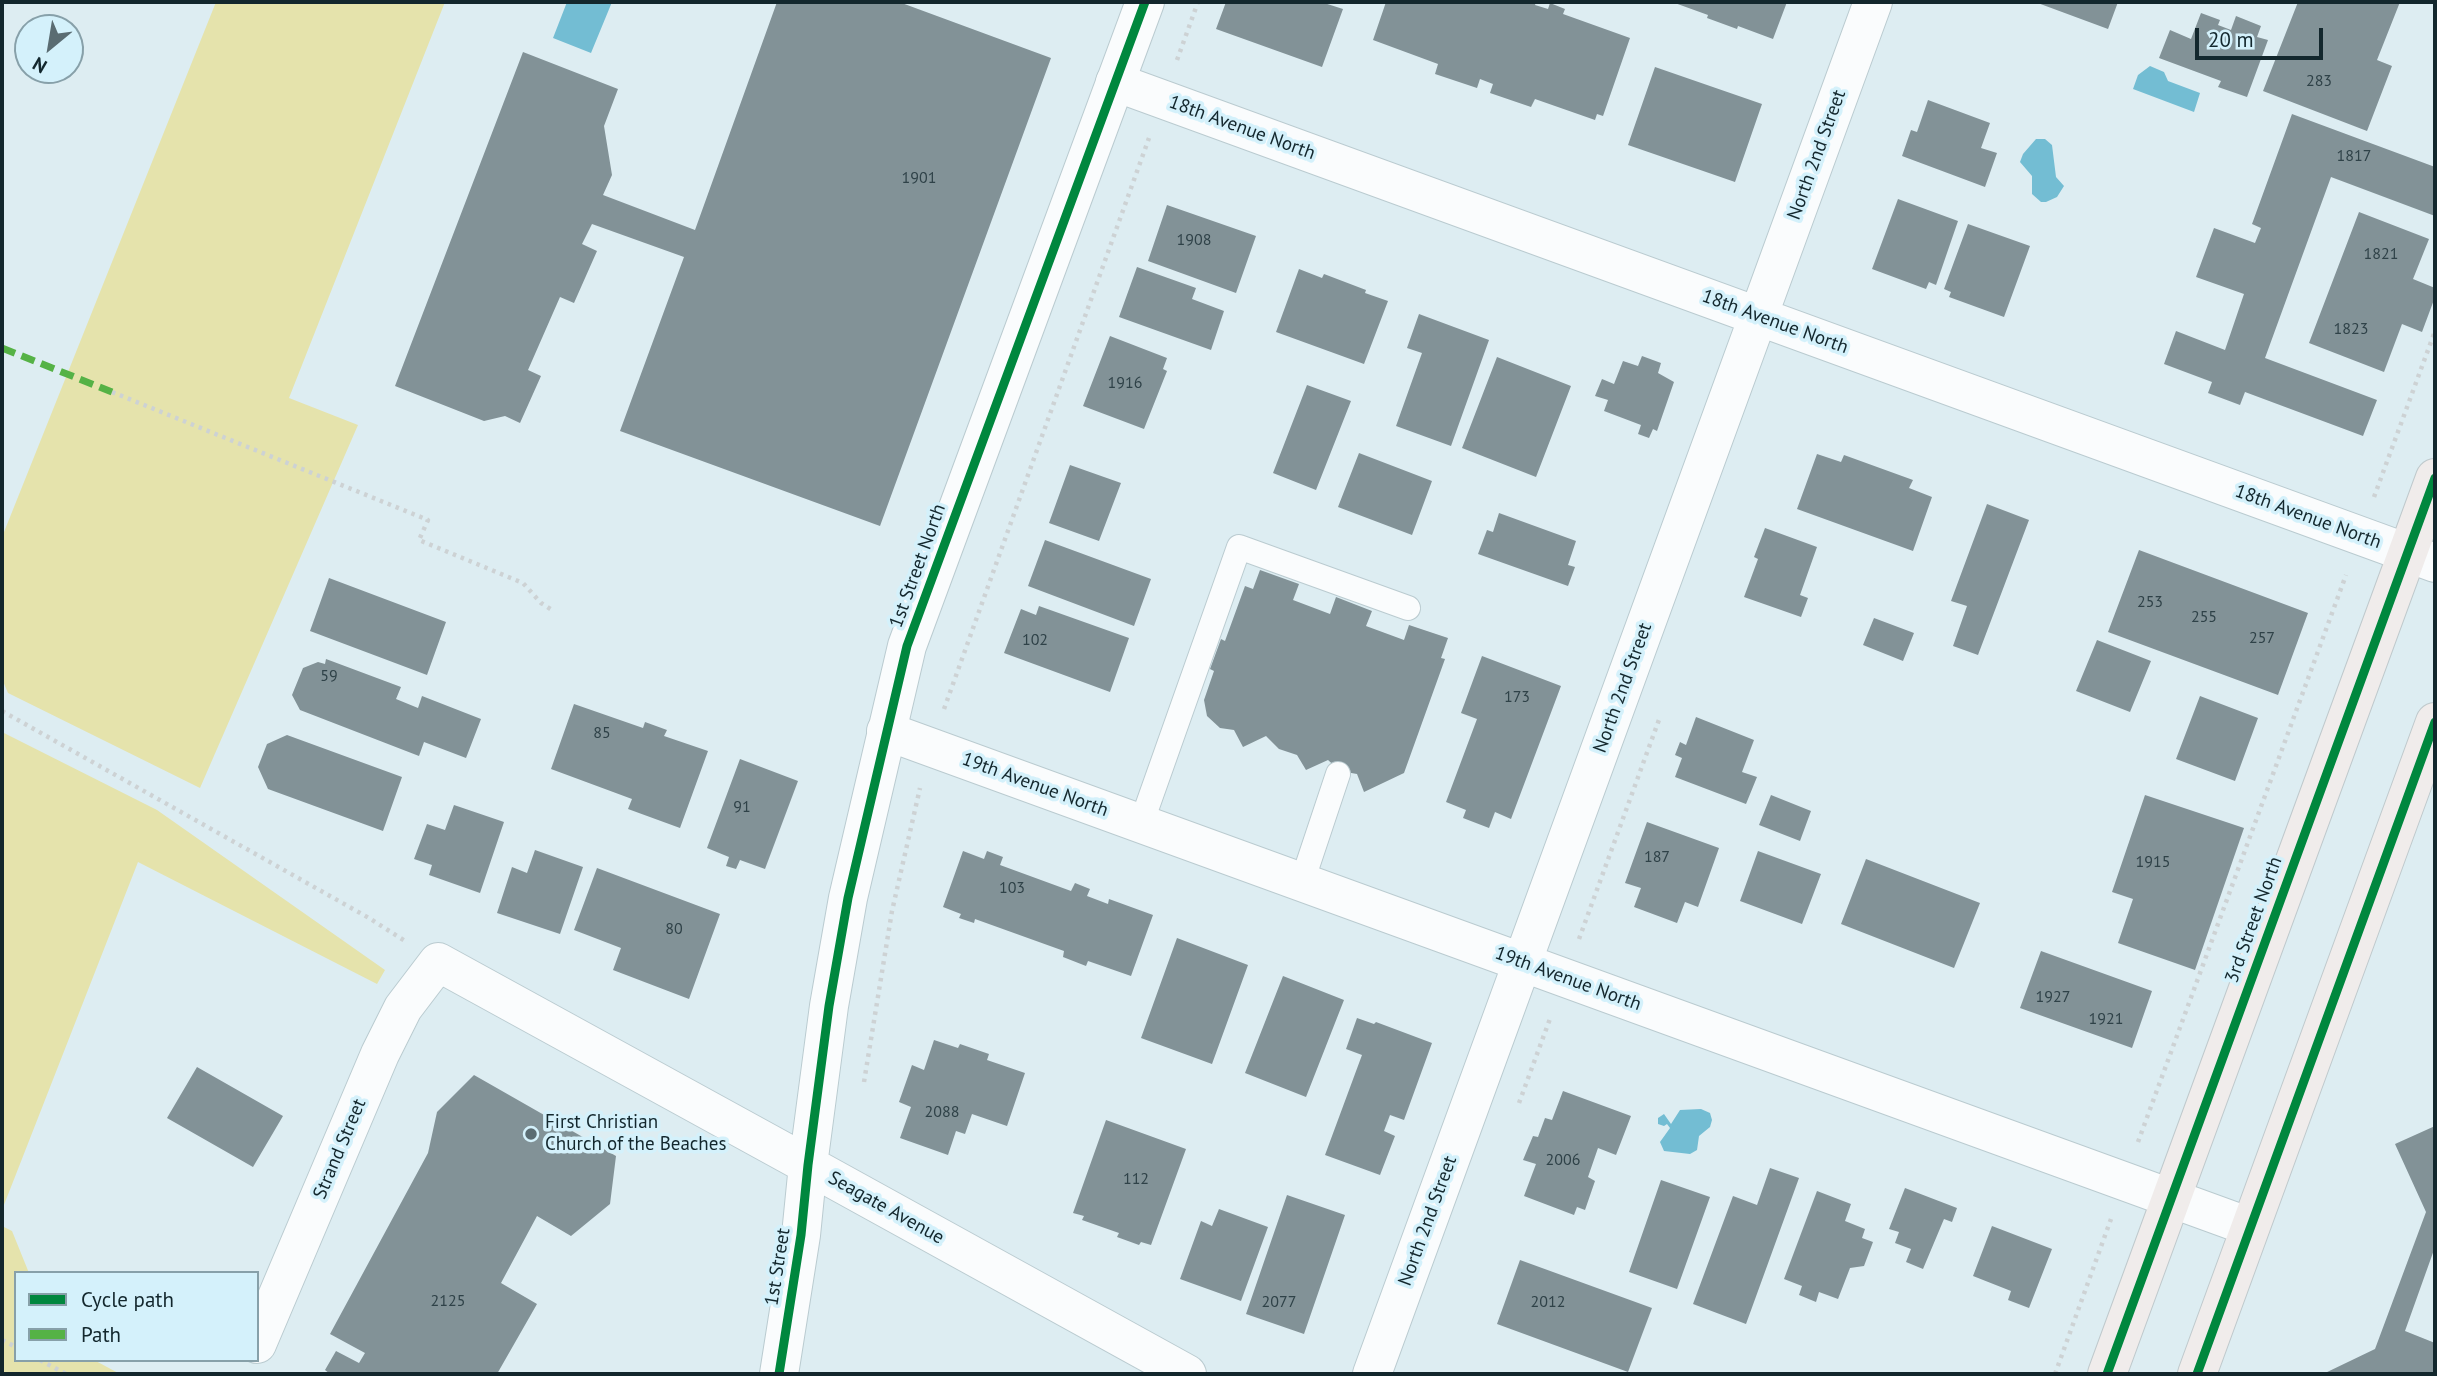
<!DOCTYPE html>
<style>
body{margin:0}
#map{position:relative;width:2437px;height:1376px;overflow:hidden;background:#ddedf2;font-family:"PT Sans",sans-serif}
canvas{display:block}
.frame{position:absolute;inset:0;border:4px solid #13272d;pointer-events:none}
.legend{position:absolute;left:14px;top:1271px;width:245px;height:91px;box-sizing:border-box;background:#d4f1fb;border:2px solid #87a0a9;margin:0;padding:9px 12px;list-style:none;font-size:21px;color:#13272d}
.legend li{display:flex;align-items:center;gap:14px;height:35px}
.legend b{width:35px;border:2px solid #87a0a9}
.north{position:absolute;left:14px;top:14px;width:70px;height:70px;box-sizing:border-box;background:#d4f1fb;border:2px solid #87a0a9;border-radius:50%;rotate:210deg;font-size:19px;font-weight:700;line-height:28px;text-align:center;color:#13272d}
.north::after{content:'';display:block;margin:auto;width:24px;height:32px;background:#5a6c72;clip-path:polygon(50% 0,100% 100%,50% 72%,0 100%)}
.scale{position:absolute;left:2195px;top:28px;width:128px;height:32px;box-sizing:border-box;border:4px solid #13272d;border-top:0;padding-left:9px;font-size:21px;line-height:24px;white-space:nowrap;color:#13272d;-webkit-text-stroke:5px #d4f1fb;paint-order:stroke}
</style>
<div id="map">
<canvas width="2437" height="1376"></canvas>
<div class="frame"></div>
<ul class="legend">
<li><b style="height:9px;background:#00873e"></b>Cycle path</li>
<li><b style="height:9px;background:#55b246"></b>Path</li>
</ul>
<div class="north">N</div>
<div class="scale">20 m</div>
</div>
<script>
const g = document.querySelector('canvas').getContext('2d');
g.lineJoin = 'round';
function paint(path, color) { g.fillStyle = color; g.fill(path, 'evenodd'); }
const shape = rows => new Path2D(rows.map(r => 'M' + r).join(''));
function trace(path, color, width, dash) { g.strokeStyle = color; g.lineWidth = width; g.lineCap = dash ? 'butt' : 'round'; g.setLineDash(dash || []); g.stroke(path); }
function drawText(font, color, halo, rows, align = 'center') {
  g.font = font + ' "PT Sans",sans-serif'; g.lineWidth = 7; g.setLineDash([]); g.textBaseline = 'middle'; g.strokeStyle = halo; g.fillStyle = color; for (const [text, x, y, turn = 0] of rows) {
    g.save(); g.translate(x, y); g.rotate((+turn || 0) * Math.PI / 180); g.textAlign = isNaN(turn) ? turn : align; if (halo) g.strokeText(text, 0, 0); g.fillText(text, 0, 0); g.restore();
  }
}
const green = shape([
 [216,2,445,2,289,398,358,425,200,788,8,693,2,679,2,537],
 [2,732,157,810,385,970,377,984,138,862,2,1210],
 [2,1226,12,1231,29,1273,16,1273,16,1360,94,1360,120,1374,2,1374]
]);
const water = shape([
 [567,2,612,2,591,53,553,38],
 [2150,66,2164,72,2168,81,2200,93,2194,112,2133,89,2138,75],
 [2036,139,2045,139,2052,145,2056,177,2064,186,2057,197,2046,202,2041,202,2032,194,2032,176,2020,162,2023,154],
 [1701,1109,1710,1113,1712,1120,1710,1127,1699,1136,1697,1150,1690,1154,1664,1151,1660,1142,1670,1128,1667,1124,1664,1126,1658,1124,1658,1118,1664,1114,1671,1124,1680,1110]
]);
const building = shape([
 [777,2,899,2,1051,58,880,526,620,431,684,257,592,224,582,244,597,251,574,303,560,297,528,370,541,376,520,423,505,416,484,421,395,386,523,52,618,89,604,126,612,175,603,195,695,230],
 [1226,2,1321,2,1343,9,1322,67,1216,29],
 [1386,2,1536,2,1535,5,1548,9,1550,3,1565,9,1563,14,1630,38,1603,116,1597,114,1595,120,1535,99,1531,107,1490,93,1493,84,1480,79,1477,88,1435,74,1438,64,1373,40],
 [1672,2,1787,2,1773,39,1738,26,1737,29,1707,18,1708,15],
 [2035,2,2118,2,2108,29],
 [2298,2,2400,2,2377,60,2392,66,2367,131,2263,91],
 [2201,13,2220,20,2218,25,2231,30,2236,16,2261,26,2257,37,2268,40,2247,97,2218,87,2221,81,2159,58,2170,30,2191,39],
 [1655,67,1762,104,1735,182,1628,145],
 [1928,100,1990,123,1981,148,1997,153,1985,187,1902,156,1911,130,1917,132],
 [2292,114,2435,167,2435,216,2331,177,2265,358,2377,400,2363,436,2245,392,2240,405,2208,393,2212,382,2164,364,2176,331,2225,350,2244,294,2196,277,2214,228,2255,243,2261,228,2252,224],
 [1898,199,1958,221,1936,285,1929,282,1926,289,1872,269],
 [1167,205,1256,236,1236,293,1148,261],
 [2359,212,2429,239,2413,279,2435,288,2435,297,2422,332,2402,324,2384,372,2309,343],
 [1968,224,2030,246,2004,317,1949,297,1951,292,1944,289],
 [1137,267,1196,288,1192,299,1224,311,1211,350,1119,317],
 [1299,269,1322,278,1324,274,1366,290,1365,293,1388,301,1364,364,1276,332],
 [1419,314,1489,340,1451,446,1396,426,1422,353,1407,348],
 [1110,336,1167,358,1163,369,1167,371,1144,429,1083,406],
 [1642,356,1661,363,1658,373,1674,382,1657,431,1653,429,1649,438,1638,434,1641,425,1604,411,1608,400,1595,396,1602,379,1614,384,1623,361,1638,366],
 [1497,357,1571,386,1536,477,1462,448],
 [1307,385,1351,401,1316,490,1273,473],
 [1359,453,1432,481,1412,535,1338,507],
 [1817,454,1841,462,1844,455,1913,480,1909,488,1932,497,1913,551,1797,509],
 [1070,465,1121,483,1099,541,1049,523],
 [1987,504,2029,520,1978,655,1953,646,1967,606,1951,601],
 [1499,513,1576,541,1568,565,1575,567,1568,586,1478,554,1487,530,1493,532],
 [1765,528,1817,547,1800,595,1808,598,1801,617,1744,597,1758,559,1754,557],
 [1045,540,1151,579,1134,626,1028,586],
 [2139,550,2308,613,2278,695,2108,632],
 [1260,570,1299,584,1293,600,1330,614,1336,597,1372,611,1366,626,1404,640,1409,625,1448,638,1441,658,1445,659,1404,773,1364,792,1357,774,1340,771,1328,760,1306,770,1297,755,1279,749,1266,736,1243,747,1234,730,1220,728,1207,716,1204,700,1214,671,1210,669,1221,639,1225,641,1245,586,1253,589],
 [329,578,446,622,427,675,310,631],
 [1039,606,1129,638,1110,692,1004,653,1021,609,1036,615],
 [1874,618,1914,633,1903,661,1863,645],
 [2097,640,2151,661,2130,712,2076,691],
 [1482,656,1561,686,1511,819,1495,812,1489,828,1463,818,1466,810,1446,802,1477,719,1461,713],
 [326,659,401,687,396,699,418,708,422,696,481,719,466,758,424,742,419,756,300,710,292,695,303,668,318,662,325,664],
 [2200,696,2258,718,2235,781,2176,759],
 [574,704,643,728,645,722,667,730,664,736,708,751,680,828,628,809,632,799,551,769],
 [1696,717,1754,740,1742,772,1757,777,1746,804,1675,777,1682,758,1675,755,1680,742,1686,745],
 [287,735,402,777,383,831,268,789,258,767,267,744],
 [740,759,798,781,765,869,740,860,736,869,726,866,729,857,707,848],
 [1771,795,1811,811,1800,841,1759,825],
 [2145,795,2244,828,2195,970,2118,943,2133,899,2112,892],
 [454,805,504,822,480,893,429,875,432,865,414,859,427,824,445,830],
 [1647,822,1719,848,1698,907,1685,902,1677,923,1634,907,1641,888,1625,883],
 [535,850,583,867,560,934,497,913,512,867,527,873],
 [963,851,984,859,987,851,1003,857,1000,865,1071,891,1075,883,1090,889,1087,896,1108,904,1109,899,1153,915,1131,976,1088,961,1086,966,1063,957,1064,951,975,919,974,923,959,918,961,914,943,907],
 [1758,851,1821,874,1802,924,1740,901],
 [1866,859,1980,903,1954,968,1841,924],
 [597,868,720,914,689,999,613,970,621,948,574,930],
 [1177,938,1248,965,1212,1064,1141,1038],
 [2041,951,2152,991,2132,1048,2020,1008],
 [1283,976,1344,1000,1306,1097,1245,1073],
 [1357,1018,1374,1024,1376,1022,1432,1043,1404,1120,1390,1115,1384,1131,1395,1136,1380,1175,1325,1155,1362,1055,1346,1049],
 [934,1040,958,1048,960,1044,989,1054,987,1060,1025,1073,1007,1126,972,1114,965,1134,956,1131,948,1155,900,1138,911,1107,899,1102,912,1065,924,1070],
 [197,1067,283,1116,253,1167,167,1118],
 [474,1075,616,1156,610,1204,571,1236,537,1216,501,1283,537,1304,497,1374,330,1374,325,1370,336,1351,359,1363,365,1353,330,1334,428,1153,437,1112],
 [1563,1091,1631,1116,1616,1155,1598,1148,1588,1177,1595,1181,1585,1210,1577,1207,1574,1215,1524,1196,1536,1164,1523,1160,1533,1136,1538,1137,1545,1118,1552,1120],
 [1106,1120,1186,1149,1151,1245,1141,1242,1139,1245,1117,1237,1119,1233,1082,1220,1084,1216,1073,1213],
 [2435,1126,2435,1247,2405,1331,2435,1343,2435,1374,2323,1374,2375,1349,2426,1212,2395,1144],
 [1770,1168,1799,1178,1746,1324,1693,1304,1733,1196,1757,1205],
 [1661,1180,1710,1197,1677,1289,1629,1272],
 [1905,1188,1957,1208,1952,1222,1944,1219,1923,1269,1906,1262,1911,1249,1895,1243,1899,1232,1889,1229],
 [1817,1191,1851,1204,1845,1221,1865,1229,1862,1238,1873,1242,1864,1266,1850,1268,1838,1299,1819,1292,1816,1302,1799,1295,1802,1286,1784,1279],
 [1287,1195,1345,1215,1304,1334,1246,1314],
 [1219,1209,1268,1227,1241,1301,1180,1279,1201,1221,1212,1226],
 [1992,1226,2052,1249,2029,1308,2008,1300,2011,1291,1973,1276],
 [1520,1260,1652,1308,1628,1372,1497,1324]
]);
const path = shape([
 [1177,60,1198,2],
 [112,392,428,520,419,540,523,583,541,603,552,610],
 [2374,497,2435,331],
 [944,709,1149,138],
 [2,711,369,918,405,941],
 [1579,939,1660,717],
 [864,1082,892,911,920,788],
 [1519,1103,1551,1016],
 [2138,1142,2346,575],
 [2,1340,16,1347],
 [40,1360,66,1374],
 [2055,1374,2111,1219]
]);
const service = shape([
 [1141,824,1239,547,1408,608],
 [1302,882,1338,774]
]);
const minor = shape([
 [1115,82,2435,563],
 [886,731,2250,1227],
 [257,1344,380,1054,403,1008,438,962,808,1165,801,1235,779,1374],
 [1372,1374,1873,2]
]);
const tertiary = shape([
 [1145,2,907,646,848,898,829,1006,808,1165,1187,1374]
]);
const primary = shape([
 [2107,1374,2435,478],
 [2197,1374,2435,722]
]);
const quiet = shape([
 [2,348,112,392]
]);
const cycleway = shape([
 [779,1374,801,1235,808,1165,829,1006,848,898,907,646,1145,2],
 [2107,1374,2435,478],
 [2197,1374,2435,722]
]);
const markers = [
 [531,1134,7,"#5a6c72"]
];
const numberNames = [
 ["283",2319,81],
 ["1817",2354,156],
 ["1901",919,178],
 ["1908",1194,240],
 ["1821",2381,254],
 ["1823",2351,329],
 ["1916",1125,383],
 ["253",2150,602],
 ["255",2204,617],
 ["257",2262,638],
 ["102",1035,640],
 ["59",329,676],
 ["173",1517,697],
 ["85",602,733],
 ["91",742,807],
 ["187",1657,857],
 ["1915",2153,862],
 ["103",1012,888],
 ["80",674,929],
 ["1927",2053,997],
 ["1921",2106,1019],
 ["2088",942,1112],
 ["2006",1563,1160],
 ["112",1136,1179],
 ["2125",448,1301],
 ["2077",1279,1302],
 ["2012",1548,1302]
];
const streetNames = [
 ["18th Avenue North",1242,128,20],
 ["North 2nd Street",1817,155,-70],
 ["18th Avenue North",1775,322,20],
 ["18th Avenue North",2308,517,20],
 ["1st Street North",918,566,-70],
 ["North 2nd Street",1623,688,-70],
 ["19th Avenue North",1035,785,20],
 ["3rd Street North",2254,920,-70],
 ["19th Avenue North",1568,979,20],
 ["Strand Street",340,1149,-67],
 ["Seagate Avenue",886,1208,29],
 ["North 2nd Street",1428,1221,-70],
 ["1st Street",778,1267,-81]
];
const poiNames = [
 ["First Christian",545,1123],
 ["Church of the Beaches",545,1145]
];
paint(green, '#e5e3ac');
paint(water, '#73bdd3');
paint(building, '#829297');
trace(service, '#bacbd0', 26);
trace(minor, '#bacbd0', 40);
trace(tertiary, '#bacbd0', 40);
trace(primary, '#bfc9cc', 40);
trace(path, '#cdd2d4', 4.5, [3.5, 5]);
trace(service, '#fafcfd', 24);
trace(minor, '#fafcfd', 38);
trace(tertiary, '#fafcfd', 38);
trace(primary, '#f0eceb', 38);
trace(quiet, '#55b246', 7, [14, 7]);
trace(cycleway, '#00873e', 9);
for (const [x, y, r, color] of markers) { const dot = new Path2D(); dot.arc(x, y, r, 0, 2 * Math.PI); g.fillStyle = color; g.fill(dot); trace(dot, '#d4f1fb', 2.5); }
drawText('16px', '#2f4248', null, numberNames);
drawText('19px', '#13272d', '#d4f1fb', streetNames);
drawText('19px', '#13272d', '#d4f1fb', poiNames, 'left');
</script>
